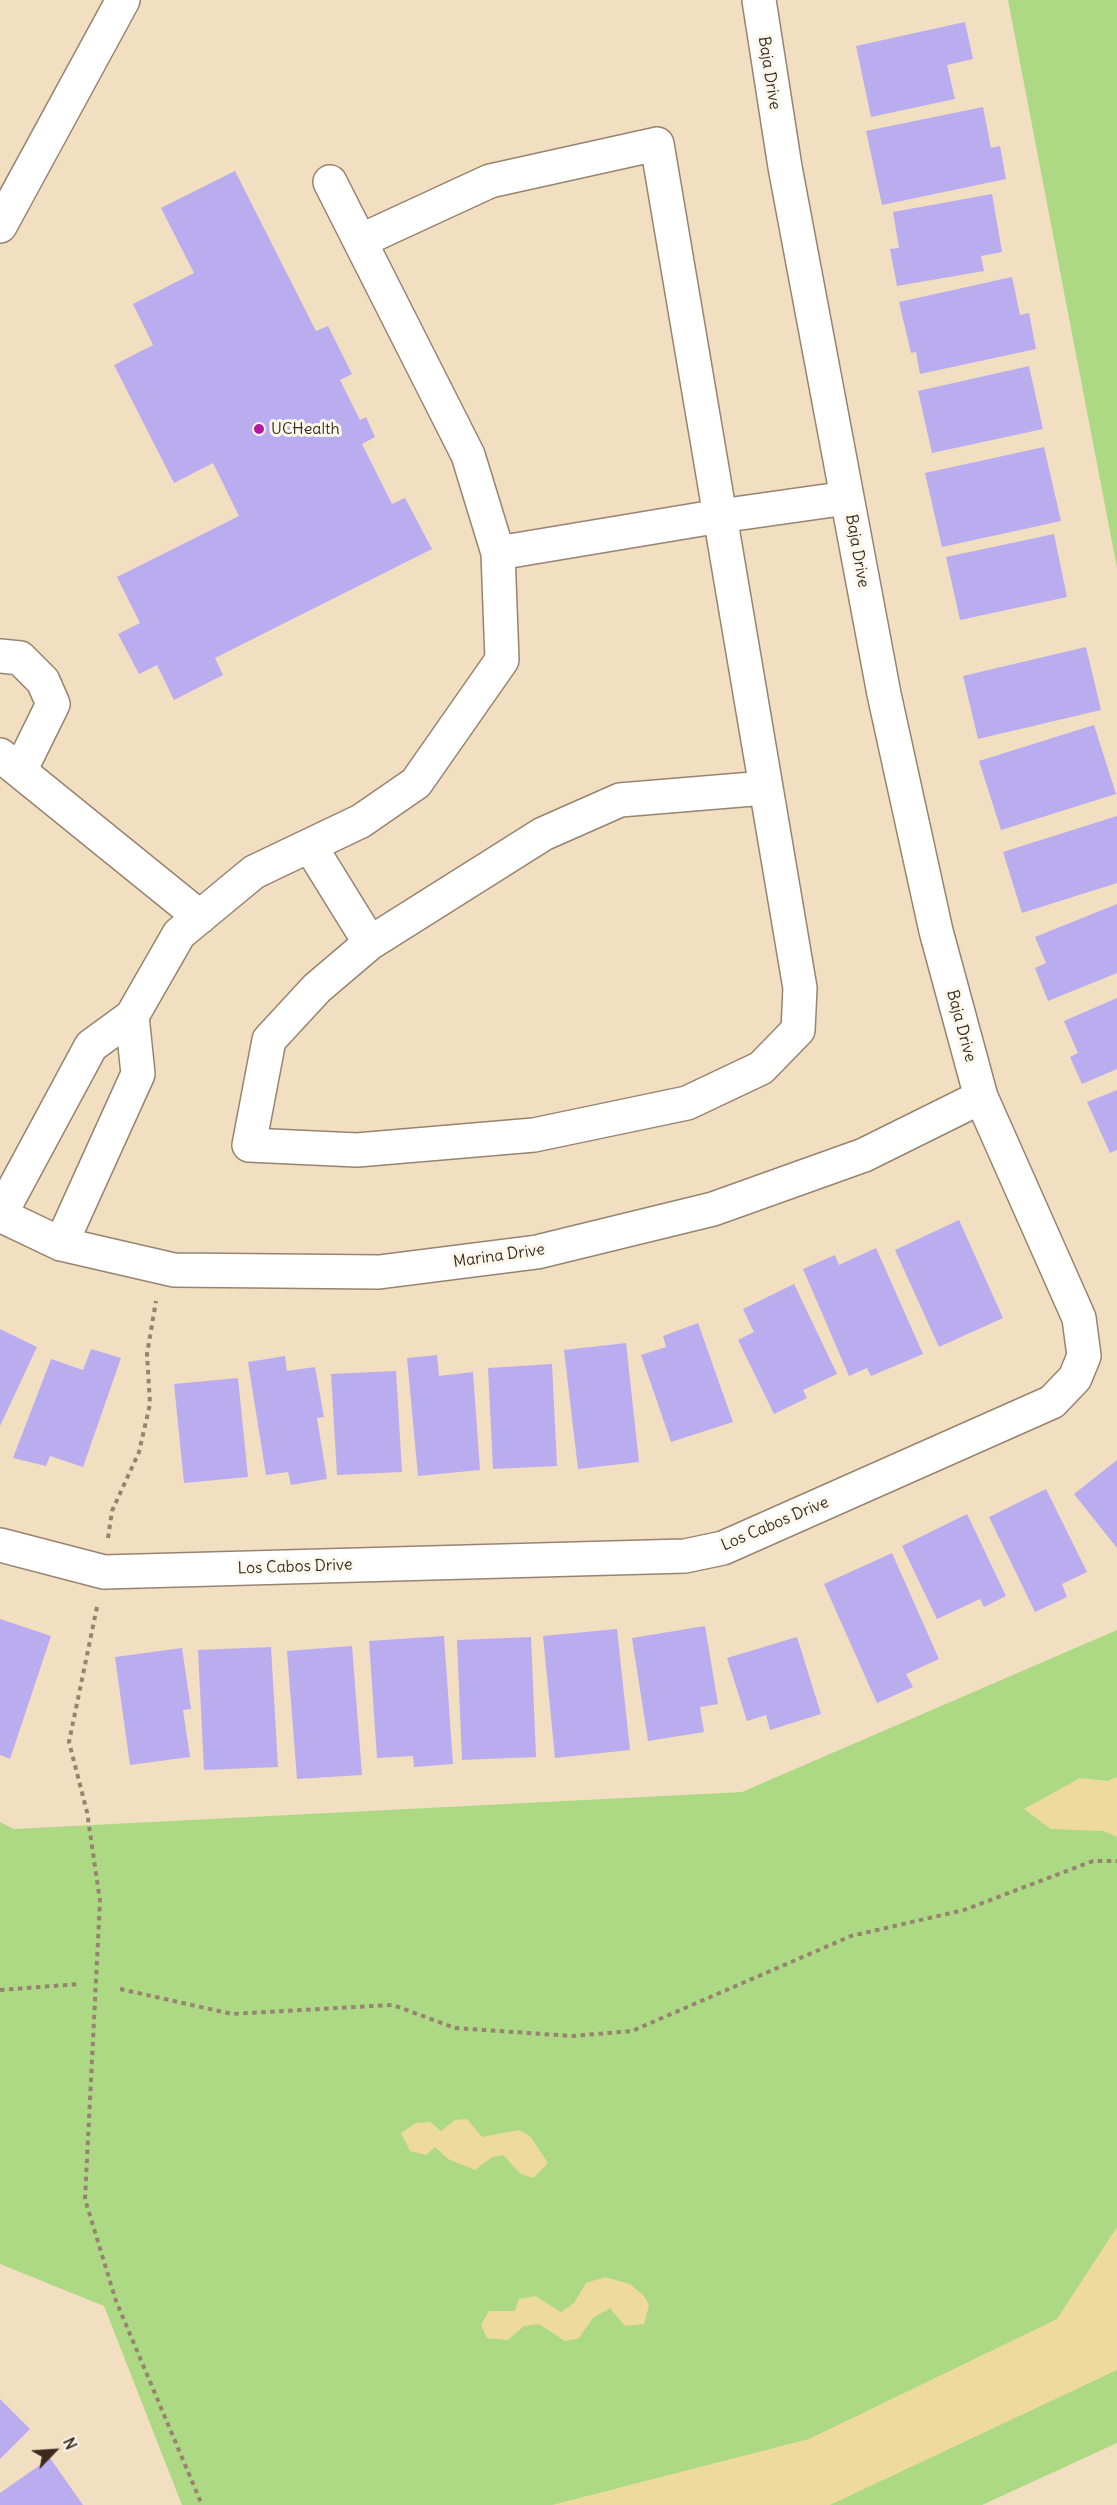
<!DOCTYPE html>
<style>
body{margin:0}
#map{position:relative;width:1117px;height:2505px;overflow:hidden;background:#f2dec1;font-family:Delius,sans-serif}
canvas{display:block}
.north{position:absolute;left:24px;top:2421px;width:60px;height:60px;-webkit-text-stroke:4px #fbf7ec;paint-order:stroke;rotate:65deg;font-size:16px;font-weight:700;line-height:24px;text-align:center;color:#3b2a1e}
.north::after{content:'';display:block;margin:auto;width:21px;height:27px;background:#3b2a1e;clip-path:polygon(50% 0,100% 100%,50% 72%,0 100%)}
</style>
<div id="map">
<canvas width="1117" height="2505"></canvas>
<div class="north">N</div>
</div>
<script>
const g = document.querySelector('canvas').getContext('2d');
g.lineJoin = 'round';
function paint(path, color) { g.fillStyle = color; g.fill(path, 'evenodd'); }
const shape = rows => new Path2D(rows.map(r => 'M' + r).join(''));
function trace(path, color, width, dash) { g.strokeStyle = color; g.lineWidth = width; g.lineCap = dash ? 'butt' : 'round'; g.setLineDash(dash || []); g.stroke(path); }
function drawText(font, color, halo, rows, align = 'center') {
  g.font = font + ' Delius,sans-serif'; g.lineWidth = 6; g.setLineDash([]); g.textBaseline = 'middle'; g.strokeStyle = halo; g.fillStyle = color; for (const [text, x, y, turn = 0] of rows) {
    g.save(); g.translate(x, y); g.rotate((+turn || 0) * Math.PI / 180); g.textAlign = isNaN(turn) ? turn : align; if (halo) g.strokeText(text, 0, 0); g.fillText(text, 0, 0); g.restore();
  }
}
const green = shape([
 [1008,0,1117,0,1117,568],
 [1117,1630,1117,2443,982,2505,182,2505,104,2306,0,2264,0,1822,14,1829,742,1792]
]);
const sand = shape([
 [1117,1777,1117,1837,1104,1831,1051,1829,1024,1809,1080,1778,1107,1781],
 [467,2119,482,2137,519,2130,530,2136,548,2163,533,2178,521,2174,503,2155,492,2157,475,2170,448,2159,435,2147,426,2155,410,2151,401,2133,416,2123,430,2122,441,2131,455,2120],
 [1117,2227,1117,2370,830,2505,552,2505,809,2439,1057,2319],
 [605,2277,630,2284,644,2296,649,2305,644,2324,625,2326,610,2308,593,2318,579,2338,565,2341,539,2324,524,2326,508,2340,487,2338,481,2325,489,2311,515,2311,519,2299,535,2296,561,2312,574,2303,586,2283]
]);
const building = shape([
 [965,22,973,59,947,65,955,99,871,117,856,46],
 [983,107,991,148,1000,146,1006,179,882,205,866,131],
 [235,171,316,331,328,326,352,374,340,380,360,420,366,417,375,437,362,444,392,504,405,498,432,549,215,658,223,675,174,700,157,665,139,674,118,634,140,623,117,577,239,516,213,463,174,483,114,365,153,345,133,304,194,273,161,208],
 [992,194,1002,252,981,256,984,271,897,286,890,249,899,248,893,212],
 [1012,277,1020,315,1029,313,1036,349,920,374,916,352,911,353,899,302],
 [1029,366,1043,429,932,453,918,391],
 [1044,447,1061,521,942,547,925,473],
 [1054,534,1067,597,960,620,946,557],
 [1086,647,1101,710,978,739,963,676],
 [1094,725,1116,794,1001,830,979,761],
 [1117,816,1117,883,1022,913,1003,852],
 [1117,904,1117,973,1048,1001,1035,968,1046,963,1035,937],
 [1117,998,1117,1069,1082,1084,1070,1057,1078,1053,1064,1021],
 [1117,1090,1117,1150,1110,1153,1087,1102],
 [959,1220,1003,1318,939,1347,895,1250],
 [876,1248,923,1354,871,1376,867,1368,849,1376,803,1269,835,1255,839,1265],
 [794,1284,837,1374,803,1390,807,1398,774,1414,738,1340,754,1332,743,1309],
 [698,1323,733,1422,671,1442,641,1355,666,1347,663,1336],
 [0,1329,37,1347,0,1426],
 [626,1343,639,1462,578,1469,564,1350],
 [91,1349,121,1358,83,1467,50,1456,46,1466,13,1458,51,1359,83,1370],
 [437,1355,439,1376,473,1372,480,1470,418,1476,407,1358],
 [285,1356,287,1371,315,1367,324,1417,317,1418,327,1479,291,1485,288,1472,266,1475,248,1362],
 [552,1364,557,1466,493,1469,488,1368],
 [396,1371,402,1472,337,1475,331,1374],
 [238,1378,248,1477,184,1483,174,1384],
 [1117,1460,1117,1548,1074,1494],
 [1046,1489,1087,1572,1062,1584,1067,1597,1035,1612,989,1517],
 [967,1514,1006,1596,984,1607,980,1599,937,1619,902,1546],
 [892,1553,939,1659,906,1674,913,1687,877,1703,824,1584],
 [0,1619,51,1636,10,1759,0,1755],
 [705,1626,718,1704,700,1707,704,1732,648,1741,632,1638],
 [617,1629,630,1750,555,1758,543,1636],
 [444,1636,453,1764,414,1767,413,1756,377,1758,369,1641],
 [531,1637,536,1757,462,1760,457,1640],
 [797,1637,821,1714,770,1730,766,1715,747,1721,727,1658],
 [352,1646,362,1775,297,1779,287,1651],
 [271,1647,278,1767,204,1770,198,1650],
 [182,1648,191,1709,183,1710,190,1757,130,1765,115,1657],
 [0,2399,30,2429,0,2459],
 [50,2458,83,2505,0,2505,0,2493]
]);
const path = shape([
 [108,1538,112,1511,139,1452,150,1404,147,1354,156,1301],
 [97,1607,69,1742,87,1812,100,1901,85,2199,116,2301,202,2505],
 [120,1989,232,2014,393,2005,455,2028,572,2036,632,2031,851,1936,964,1910,1093,1861,1117,1861],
 [0,1990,79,1984]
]);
const minor = shape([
 [0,226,123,0],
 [498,553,720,516,847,498],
 [0,656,20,658,43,681,53,704,20,771],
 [0,755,200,917],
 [310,846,370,943,317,988,269,1040,249,1145,357,1150,534,1135,687,1103,761,1068,798,1030,800,988,657,144,490,181,360,241],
 [370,943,543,834,620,800,765,788],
 [132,1016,179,934,254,872,361,821,416,783,502,660,498,553,468,455,330,182],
 [0,1215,61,1244,174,1270,379,1272,537,1252,713,1209,864,1155,981,1097],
 [0,1215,91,1046,132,1016,138,1074,61,1244],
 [0,1545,104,1572,685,1556,723,1548,1052,1402,1075,1378,1084,1356,1079,1318,981,1097,936,931,884,694,785,167,759,0]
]);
const markers = [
 [259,429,6,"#b5179e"]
];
const streetNames = [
 ["Baja Drive",769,73,81],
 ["Baja Drive",857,551,80],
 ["Baja Drive",961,1026,75],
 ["Marina Drive",499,1256,-8],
 ["Los Cabos Drive",775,1524,-23],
 ["Los Cabos Drive",295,1567,-2]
];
const poiNames = [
 ["UCHealth",271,429]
];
paint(green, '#add985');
paint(sand, '#eeda9e');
paint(building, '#baadef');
trace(minor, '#968470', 36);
trace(path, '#968470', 4, [4.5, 4.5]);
trace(minor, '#fff', 33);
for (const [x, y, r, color] of markers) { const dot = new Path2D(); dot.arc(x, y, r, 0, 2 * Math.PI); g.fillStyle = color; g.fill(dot); trace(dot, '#fbf7ec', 2); }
drawText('16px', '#3b2a1e', '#fbf7ec', streetNames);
drawText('16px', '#3b2a1e', '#fbf7ec', poiNames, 'left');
</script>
